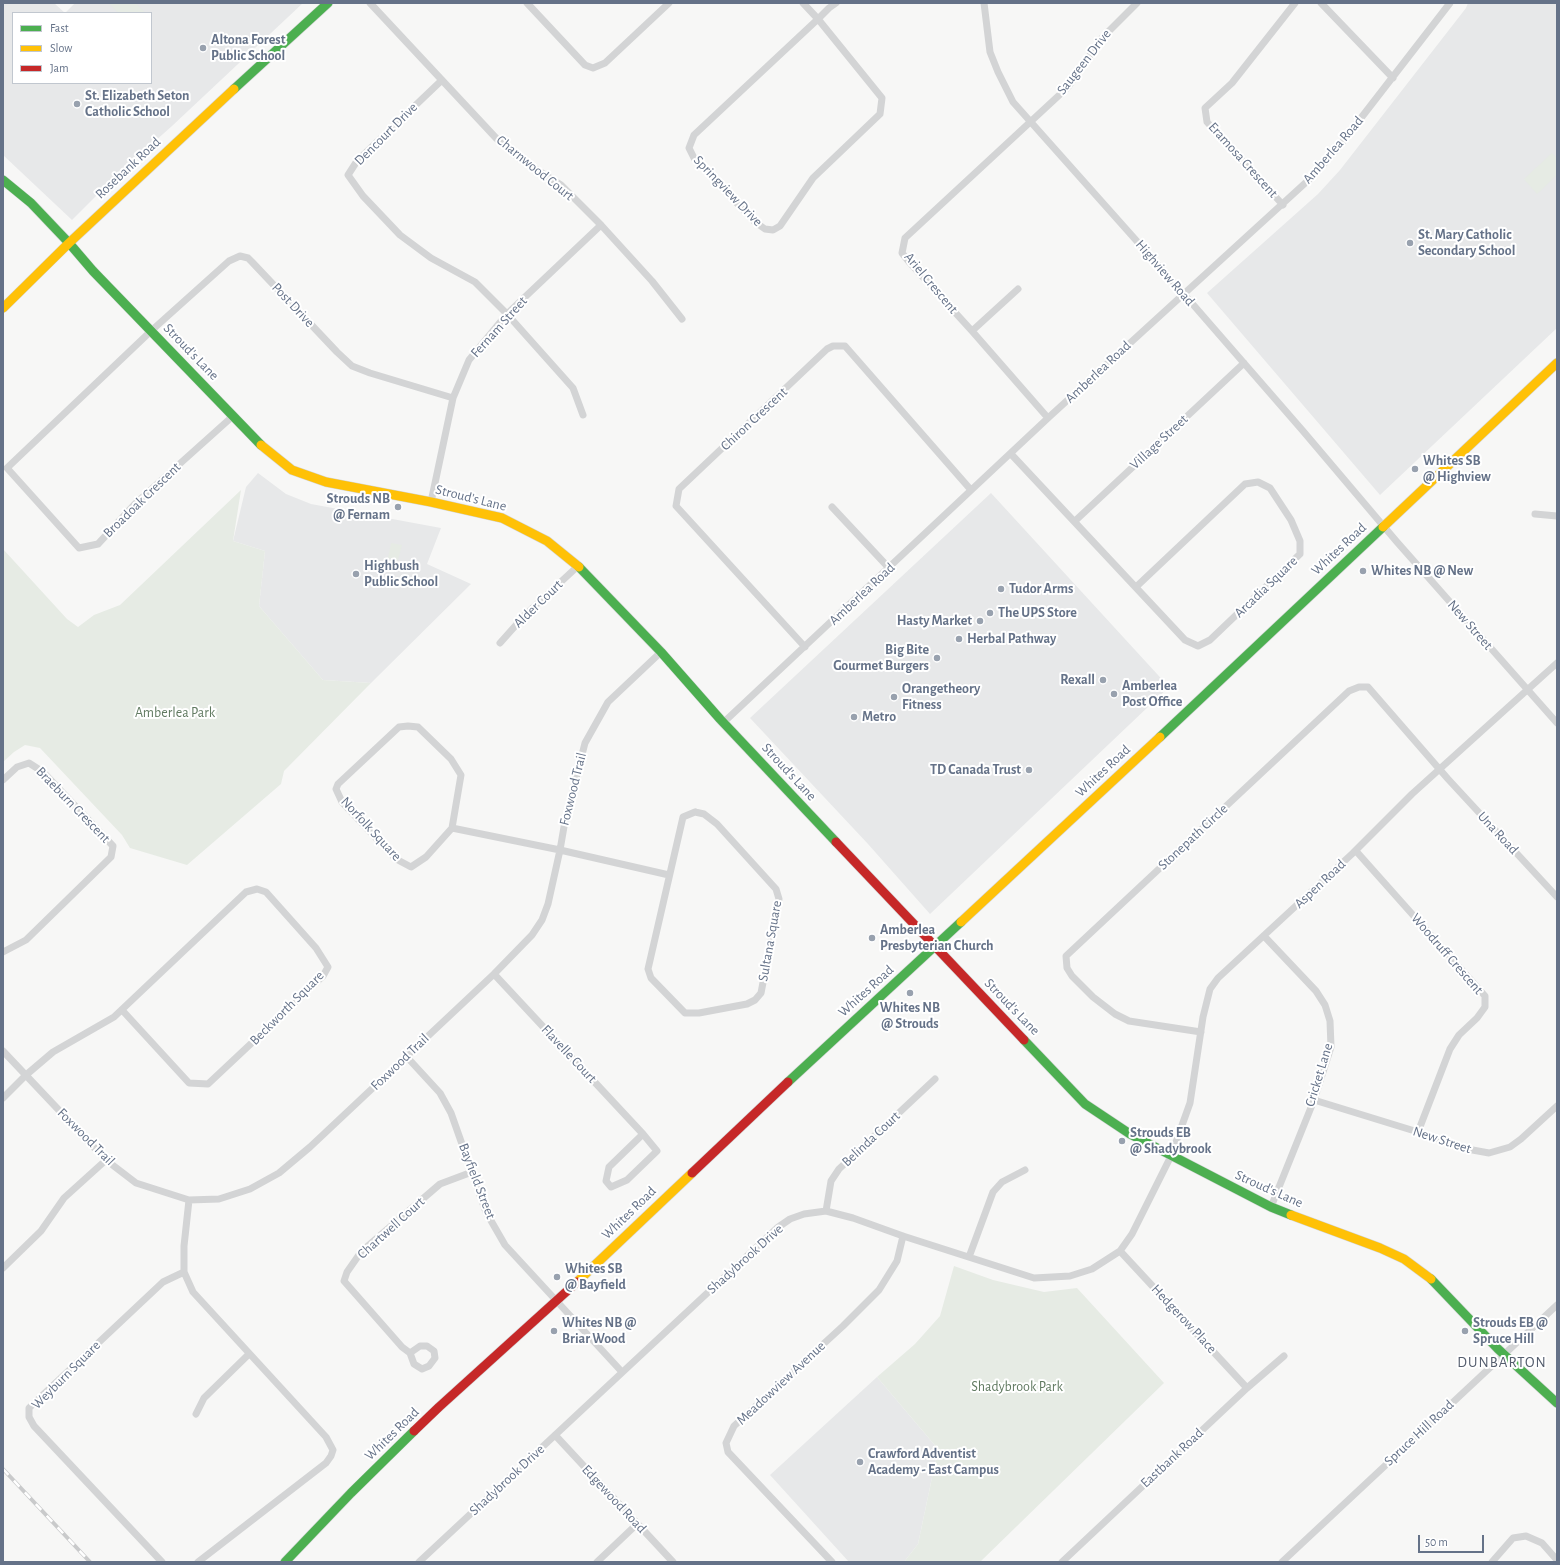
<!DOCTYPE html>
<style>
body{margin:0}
#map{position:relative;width:1560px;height:1565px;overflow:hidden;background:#f7f7f6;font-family:"Alegreya Sans",sans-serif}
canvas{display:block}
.frame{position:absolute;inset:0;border:4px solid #657288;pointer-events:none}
.legend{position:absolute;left:12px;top:12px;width:140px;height:72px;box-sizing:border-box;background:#fff;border:1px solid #c1c7cf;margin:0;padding:5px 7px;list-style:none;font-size:12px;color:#657288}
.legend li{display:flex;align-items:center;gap:8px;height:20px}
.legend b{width:20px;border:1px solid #c1c7cf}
.scale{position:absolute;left:1418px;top:1535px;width:66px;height:18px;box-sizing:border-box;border:2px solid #657288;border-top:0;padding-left:5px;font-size:12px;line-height:14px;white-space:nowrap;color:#657288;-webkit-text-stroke:3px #fff;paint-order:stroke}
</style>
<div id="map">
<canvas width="1560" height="1565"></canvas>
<div class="frame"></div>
<ul class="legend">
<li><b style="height:5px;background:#4caf50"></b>Fast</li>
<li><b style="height:5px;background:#ffc107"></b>Slow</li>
<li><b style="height:5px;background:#c62828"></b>Jam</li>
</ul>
<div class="scale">50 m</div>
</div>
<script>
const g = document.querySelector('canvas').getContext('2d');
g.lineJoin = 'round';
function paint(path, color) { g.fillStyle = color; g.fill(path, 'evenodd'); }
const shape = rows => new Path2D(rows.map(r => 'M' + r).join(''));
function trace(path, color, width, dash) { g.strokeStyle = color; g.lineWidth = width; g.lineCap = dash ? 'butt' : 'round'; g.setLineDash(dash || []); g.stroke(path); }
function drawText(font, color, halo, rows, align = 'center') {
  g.font = font + ' "Alegreya Sans",sans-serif'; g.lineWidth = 4; g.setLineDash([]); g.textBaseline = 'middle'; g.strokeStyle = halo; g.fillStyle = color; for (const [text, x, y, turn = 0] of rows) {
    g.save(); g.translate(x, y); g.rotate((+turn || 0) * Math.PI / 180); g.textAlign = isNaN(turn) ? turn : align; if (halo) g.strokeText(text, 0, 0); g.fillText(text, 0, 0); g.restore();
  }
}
const built = shape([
 [3,3,54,3,65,13,75,3,303,3,172,126,117,175,72,220,3,155],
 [13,13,151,13,151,83,13,83],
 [1468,3,1557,3,1557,328,1380,495,1207,293,1318,194,1340,170,1466,8],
 [258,473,286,494,311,504,441,528,427,564,471,584,371,683,323,680,259,606,265,551,233,541,246,487],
 [991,493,1169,687,930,914,868,844,750,718],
 [877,1377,938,1449,918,1544,904,1562,849,1562,770,1475]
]);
const green = shape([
 [109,3,136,3,145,13,118,13],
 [1552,153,1557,158,1557,175,1537,194,1524,179],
 [241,490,233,541,265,551,259,606,323,680,371,683,284,771,281,784,187,865,130,848,122,835,40,748,25,745,14,752,3,762,3,549,67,619,78,627,94,615,120,605],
 [391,543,402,545,398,560,388,558],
 [954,1266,993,1280,1044,1292,1077,1288,1164,1383,980,1562,904,1562,918,1544,938,1449,877,1377,915,1344,940,1316]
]);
const street = shape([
 [370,3,496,138,520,159,561,185,601,225,652,281,682,319],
 [527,3,585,65,593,68,605,63,669,3],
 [803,3,818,19,882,98,880,114,813,178,780,226,773,230,765,229,755,222,694,158,689,148,694,135,818,19,829,8,836,3],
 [984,3,990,52,998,72,1013,102,1183,293,1303,431,1397,542,1557,723],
 [1321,3,1393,78],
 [442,80,357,161,348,175,363,196,400,235,431,258,475,282,507,314,573,388,583,415],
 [1283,205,1207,122,1205,108,1232,83,1295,3],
 [972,331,1018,289],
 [233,416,136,503,98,544,79,548,7,468,151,331,229,261,240,256,248,258,252,262,337,352,352,366,370,373,453,398],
 [1048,418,972,331,910,263,902,253,905,238,1068,87,1102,38,1137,3],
 [1011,454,1185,640,1198,646,1210,640,1300,554,1300,541,1291,520,1270,488,1258,482,1245,484,1136,587],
 [431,502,453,398,469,360,507,314,601,225],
 [832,507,889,568],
 [1535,514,1557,516],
 [1075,521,1244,363],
 [500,643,525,615,578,566],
 [805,647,676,506,679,489,827,349,833,346,845,346,971,490],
 [724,722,1048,418,1314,175,1337,149,1450,3],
 [408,726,418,727,451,759,461,775,452,828,426,857,411,867,396,859,342,802,336,789,338,784,399,727,408,726],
 [3,780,17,767,29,763,43,772,113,846,111,857,26,940,3,952],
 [695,812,704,814,717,824,776,889,779,899,761,993,755,1000,747,1004,699,1013,685,1013,651,978,648,969,683,817,695,812],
 [452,828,560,850,669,875],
 [1356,851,1485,996,1485,1007,1477,1018,1459,1035,1450,1049,1418,1132],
 [1264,936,1316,991,1325,1005,1330,1021,1331,1047,1314,1100,1271,1207],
 [494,974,643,1134,657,1151,627,1180,611,1187,606,1181,609,1167,643,1134],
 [1201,1032,1129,1021,1115,1014,1093,997,1072,976,1067,968,1066,956,1349,691,1359,687,1368,687,1448,779,1557,897],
 [3,1051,106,1160,136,1183,189,1200,219,1199,250,1189,279,1173,310,1147,494,974,532,935,542,920,548,904,560,850,565,821,585,743,608,702,661,652],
 [406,1056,440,1093,451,1113,486,1212,505,1245,622,1372],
 [3,1098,26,1075,53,1052,114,1017,246,892,257,889,266,892,316,948,328,967,323,976,208,1084,189,1083,122,1010],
 [1314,1100,1418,1132,1467,1149,1489,1153,1510,1147,1521,1139,1557,1106],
 [189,1200,184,1246,184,1272,193,1292,326,1437,333,1450,331,1456,326,1463,198,1562],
 [826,1211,831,1181,839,1169,935,1079],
 [1120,1251,1247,1388],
 [969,1257,993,1192,1002,1182,1025,1170],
 [3,1268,41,1231,64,1198,106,1160],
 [410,1353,420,1346,427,1346,434,1351,435,1358,429,1366,422,1369,414,1364,410,1353,402,1347,344,1281,347,1272,361,1252,440,1184,472,1172],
 [196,1414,204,1398,249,1354],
 [555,1435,673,1562],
 [162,1562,34,1426,29,1417,29,1408,163,1282,184,1272],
 [419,1562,777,1228,790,1219,804,1214,826,1211,853,1218,903,1236,1034,1278,1070,1276,1092,1269,1120,1251,1132,1234,1171,1156,1190,1103,1203,1017,1210,989,1218,978,1353,853,1412,794,1557,663],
 [597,1562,637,1524],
 [832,1562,728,1452,726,1443,734,1426,843,1326,879,1290,897,1261,903,1236],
 [1062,1562,1247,1388,1284,1356],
 [1282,1562,1557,1305],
 [1492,1562,1513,1538,1526,1536,1542,1543,1557,1560]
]);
const fast = shape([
 [234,89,328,3],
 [3,180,31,203,69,243,93,271,261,445],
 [579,567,661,652,720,719,836,842],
 [1160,737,1383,527],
 [1024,1040,1085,1104,1130,1134,1271,1207,1291,1215],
 [788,1082,961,922],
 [1431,1279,1498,1349,1557,1403],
 [285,1562,351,1493,414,1431]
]);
const slow = shape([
 [3,308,69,243,234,89],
 [261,445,292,470,326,482,431,502,502,518,547,541,579,567],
 [1383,527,1557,363],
 [961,922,1160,737],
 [1291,1215,1380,1248,1404,1259,1431,1279],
 [577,1282,692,1173]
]);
const jam = shape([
 [836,842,1024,1040],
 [692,1173,788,1082],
 [414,1431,439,1407,577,1282]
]);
const rail = shape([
 [3,1469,90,1562]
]);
const markers = [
 [203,48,4,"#98a1ae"],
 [77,104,4,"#98a1ae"],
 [1410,243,4,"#98a1ae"],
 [1415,469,4,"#98a1ae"],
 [398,507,4,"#98a1ae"],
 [1363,571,4,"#98a1ae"],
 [356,574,4,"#98a1ae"],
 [1001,589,4,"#98a1ae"],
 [990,613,4,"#98a1ae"],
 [980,621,4,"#98a1ae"],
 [959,639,4,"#98a1ae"],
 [937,658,4,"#98a1ae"],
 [1103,680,4,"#98a1ae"],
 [1114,694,4,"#98a1ae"],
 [894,697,4,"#98a1ae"],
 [854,717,4,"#98a1ae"],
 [1029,770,4,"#98a1ae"],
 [872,938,4,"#98a1ae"],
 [910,993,4,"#98a1ae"],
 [1122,1141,4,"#98a1ae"],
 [557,1277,4,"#98a1ae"],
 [554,1331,4,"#98a1ae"],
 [1465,1331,4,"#98a1ae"],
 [860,1462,4,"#98a1ae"]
];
const poiNames = [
 ["Altona Forest",211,40],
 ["Public School",211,56],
 ["St. Elizabeth Seton",85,96],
 ["Catholic School",85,112],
 ["St. Mary Catholic",1418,235],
 ["Secondary School",1418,251],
 ["Whites SB",1423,461],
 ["@ Highview",1423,477],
 ["Strouds NB",390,499,"right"],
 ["@ Fernam",390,515,"right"],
 ["Highbush",364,566],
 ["Public School",364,582],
 ["Whites NB @ New",1371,571],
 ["Tudor Arms",1009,589],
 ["The UPS Store",998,613],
 ["Hasty Market",972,621,"right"],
 ["Herbal Pathway",967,639],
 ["Big Bite",929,650,"right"],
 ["Gourmet Burgers",929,666,"right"],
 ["Rexall",1095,680,"right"],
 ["Amberlea",1122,686],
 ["Post Office",1122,702],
 ["Orangetheory",902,689],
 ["Fitness",902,705],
 ["Metro",862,717],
 ["TD Canada Trust",1021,770,"right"],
 ["Amberlea",880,930],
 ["Presbyterian Church",880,946],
 ["Whites NB",910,1008,"center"],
 ["@ Strouds",910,1024,"center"],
 ["Strouds EB",1130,1133],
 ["@ Shadybrook",1130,1149],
 ["Whites SB",565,1269],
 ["@ Bayfield",565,1285],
 ["Whites NB @",562,1323],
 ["Briar Wood",562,1339],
 ["Strouds EB @",1473,1323],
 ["Spruce Hill",1473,1339],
 ["Crawford Adventist",868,1454],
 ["Academy - East Campus",868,1470]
];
const streetNames = [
 ["Saugeen Drive",1084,62,-52],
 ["Dencourt Drive",386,134,-45],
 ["Amberlea Road",1333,150,-49],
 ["Eramosa Crescent",1243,160,48],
 ["Rosebank Road",128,168,-43],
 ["Charnwood Court",535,168,39],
 ["Springview Drive",728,191,46],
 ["Highview Road",1165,273,49],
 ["Ariel Crescent",931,283,50],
 ["Post Drive",293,305,47],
 ["Fernam Street",499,327,-48],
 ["Stroud's Lane",191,352,46],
 ["Amberlea Road",1098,372,-43],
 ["Chiron Crescent",754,419,-43],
 ["Village Street",1159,442,-43],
 ["Stroud's Lane",471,498,14],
 ["Broadoak Crescent",142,500,-44],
 ["Whites Road",1339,549,-43],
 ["Arcadia Square",1266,587,-44],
 ["Amberlea Road",862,594,-43],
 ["Alder Court",538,604,-44],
 ["New Street",1470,625,49],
 ["Whites Road",1103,771,-43],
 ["Stroud's Lane",789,772,47],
 ["Foxwood Trail",573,789,-76],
 ["Braeburn Crescent",73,805,46],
 ["Norfolk Square",371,829,47],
 ["Una Road",1498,833,47],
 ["Stonepath Circle",1193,837,-43],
 ["Aspen Road",1320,884,-43],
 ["Sultana Square",770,941,-80],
 ["Woodruff Crescent",1447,954,49],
 ["Whites Road",866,991,-42],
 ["Stroud's Lane",1012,1007,46],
 ["Beckworth Square",287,1008,-45],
 ["Flavelle Court",569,1054,47],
 ["Foxwood Trail",400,1062,-44],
 ["Cricket Lane",1319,1075,-73],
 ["Foxwood Trail",86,1137,45],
 ["Belinda Court",871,1139,-43],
 ["New Street",1442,1140,18],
 ["Bayfield Street",477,1181,69],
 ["Stroud's Lane",1269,1189,24],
 ["Whites Road",629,1213,-44],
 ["Chartwell Court",391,1228,-42],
 ["Shadybrook Drive",745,1259,-42],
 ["Hedgerow Place",1184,1319,47],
 ["Weyburn Square",66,1375,-45],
 ["Meadowview Avenue",781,1383,-43],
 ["Spruce Hill Road",1419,1433,-43],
 ["Whites Road",392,1434,-44],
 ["Eastbank Road",1172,1458,-43],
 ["Shadybrook Drive",507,1480,-43],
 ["Edgewood Road",614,1499,47]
];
const parkNames = [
 ["Amberlea Park",175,713],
 ["Shadybrook Park",1017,1387]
];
const neighbourhoodNames = [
 ["DUNBARTON",1502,1362]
];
paint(built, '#e7e8e9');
paint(green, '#e6ebe4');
trace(fast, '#d3d5d6', 10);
trace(slow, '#d3d5d6', 10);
trace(jam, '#d3d5d6', 10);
trace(street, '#d3d4d5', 7);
trace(fast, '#4caf50', 9);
trace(slow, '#ffc107', 9);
trace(jam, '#c62828', 9);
trace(rail, '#c9cacb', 4);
trace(rail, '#fff', 2.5, [8]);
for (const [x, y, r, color] of markers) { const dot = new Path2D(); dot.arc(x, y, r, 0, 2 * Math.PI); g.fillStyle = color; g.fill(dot); trace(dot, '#fff', 1.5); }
drawText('bold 14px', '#657288', '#fff', poiNames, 'left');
drawText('14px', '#657288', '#fff', streetNames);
drawText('14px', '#617a61', '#fff', parkNames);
g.letterSpacing = '1px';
drawText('15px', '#545d6d', '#fff', neighbourhoodNames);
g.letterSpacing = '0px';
</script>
